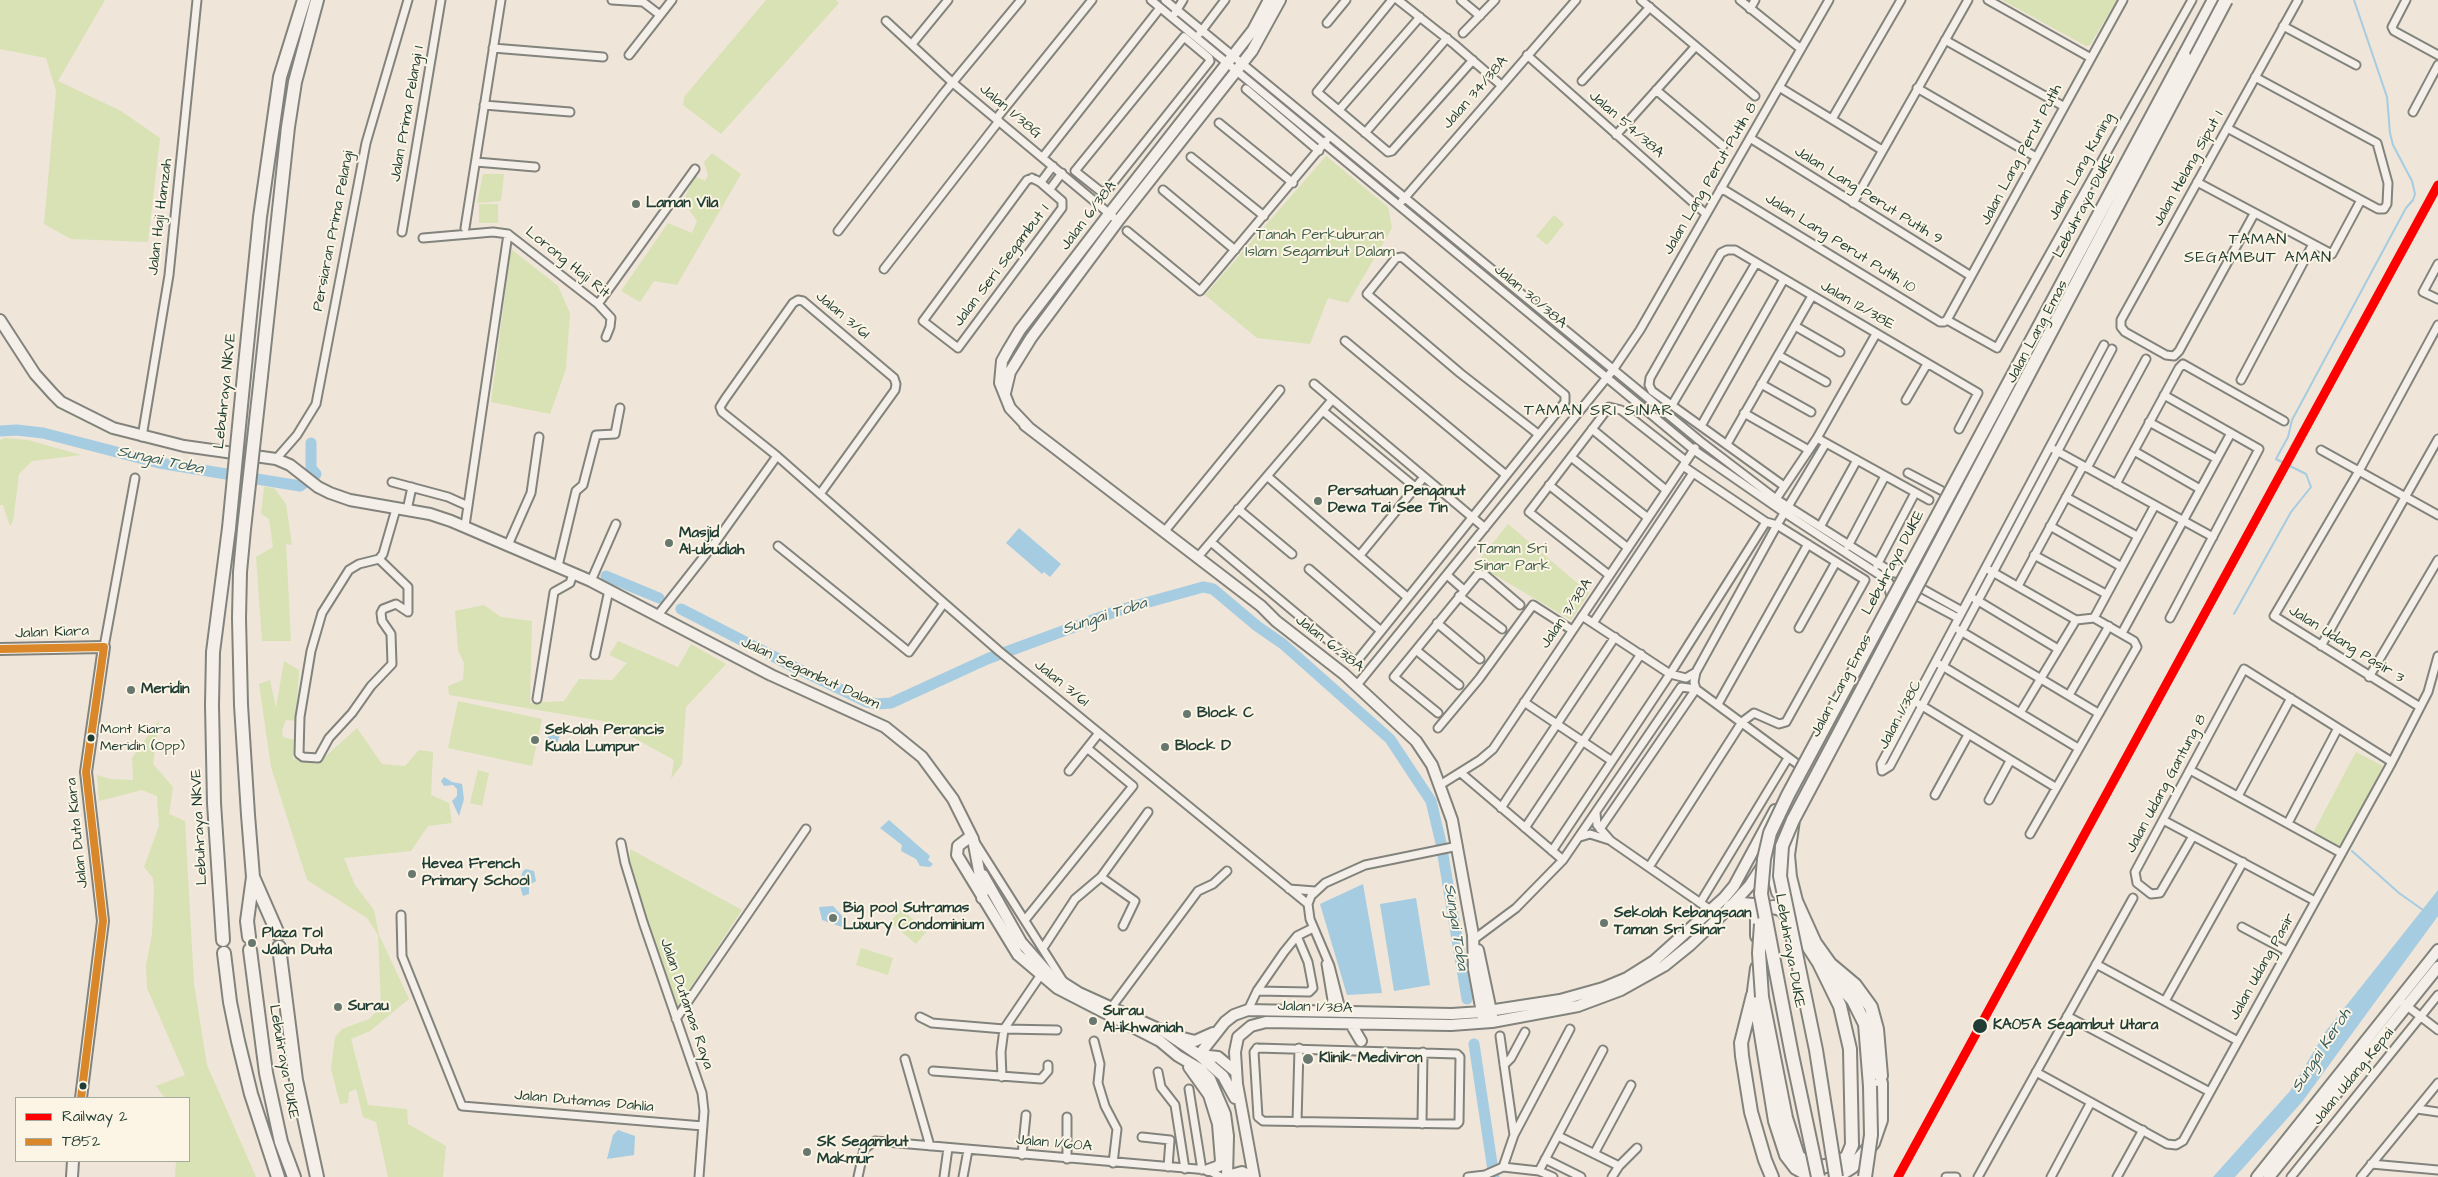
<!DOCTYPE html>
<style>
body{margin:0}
#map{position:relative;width:2438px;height:1177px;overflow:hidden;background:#efe5d9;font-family:"Architects Daughter",sans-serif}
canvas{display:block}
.legend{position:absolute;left:15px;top:1097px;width:175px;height:65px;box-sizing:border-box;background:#fcf5e5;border:1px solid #a4ab9e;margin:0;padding:6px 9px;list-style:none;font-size:15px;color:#1f3d34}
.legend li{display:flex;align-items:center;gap:10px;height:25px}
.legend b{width:25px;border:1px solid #a4ab9e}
</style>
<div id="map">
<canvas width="2438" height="1177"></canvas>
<ul class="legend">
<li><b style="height:6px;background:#f00"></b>Railway 2</li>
<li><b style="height:6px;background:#d98728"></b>T852</li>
</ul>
</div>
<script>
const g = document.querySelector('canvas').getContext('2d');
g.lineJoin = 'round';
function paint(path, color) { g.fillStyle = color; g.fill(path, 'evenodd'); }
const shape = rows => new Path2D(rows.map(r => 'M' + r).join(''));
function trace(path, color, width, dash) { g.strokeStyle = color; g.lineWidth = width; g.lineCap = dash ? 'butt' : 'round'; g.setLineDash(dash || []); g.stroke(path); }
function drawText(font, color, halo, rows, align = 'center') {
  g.font = font + ' "Architects Daughter",sans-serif'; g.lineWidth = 4; g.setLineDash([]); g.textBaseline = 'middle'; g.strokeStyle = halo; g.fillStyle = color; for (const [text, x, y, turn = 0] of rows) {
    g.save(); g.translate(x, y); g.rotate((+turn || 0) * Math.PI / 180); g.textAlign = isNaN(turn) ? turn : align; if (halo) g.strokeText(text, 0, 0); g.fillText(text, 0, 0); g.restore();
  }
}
const green = shape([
 [0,0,105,0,58,81,121,111,160,138,148,242,71,239,44,224,56,91,46,58,0,49],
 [766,0,836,0,839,3,721,134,683,105,684,97],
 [2002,0,2117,0,2090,45,2086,46],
 [712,153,741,174,677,285,654,281,640,302,621,291,668,223,692,233,697,221,683,201,695,176,705,181,708,175,704,162],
 [1326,156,1388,207,1392,228,1348,303,1328,298,1310,344,1257,338,1205,295],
 [483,174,504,174,501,201,477,203],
 [479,204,498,204,498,223,479,223],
 [1554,215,1564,224,1547,245,1536,236],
 [511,249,558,286,570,313,566,369,550,414,491,402],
 [5,438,28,440,81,455,32,461,19,474,13,521,10,526,3,505,0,505,0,440],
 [264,487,274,488,286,504,292,545,286,544,291,641,262,641,256,557,273,547,269,519,261,514],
 [1508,524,1589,593,1571,620,1476,564],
 [484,605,501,617,532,621,530,703,564,701,579,679,612,680,627,663,609,655,618,641,678,667,691,644,726,664,686,707,682,764,671,779,674,760,603,721,449,695,448,686,463,680,464,663,458,650,455,611],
 [284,661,299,670,296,721,286,720,282,730,283,737,294,740,293,759,317,764,357,728,382,764,405,766,419,750,433,752,431,795,449,803,452,823,428,826,411,851,344,858,355,885,374,910,379,935,409,999,370,1031,351,1039,368,1105,407,1109,408,1124,446,1146,443,1177,388,1177,376,1122,363,1117,356,1089,349,1092,348,1103,340,1104,331,1069,335,1037,342,1029,369,1019,381,1007,378,935,367,918,307,880,271,767,259,684,270,680,276,708],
 [458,701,542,719,532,766,448,748],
 [159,720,153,764,173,787,169,814,185,821,194,984,207,1065,256,1177,175,1177,176,1161,189,1161,189,1098,165,1098,156,1086,185,1075,147,988,146,965,152,934,154,888,153,878,144,867,159,826,157,796,142,790,99,801,97,775,110,779,133,780,132,758],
 [2356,752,2383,766,2341,848,2313,833],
 [478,770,489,773,482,806,470,803],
 [630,849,742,910,677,1008,630,866],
 [901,909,927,931,916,944,890,922],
 [861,948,893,958,888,975,856,965]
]);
const water = shape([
 [1019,528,1061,564,1050,577,1044,572,1042,574,1006,543],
 [551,725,562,728,555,750,545,747],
 [444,777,452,782,462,784,464,799,459,816,452,801,457,796,457,789,453,785,444,786,441,781],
 [889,820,930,856,928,860,933,864,930,867,920,866,916,859,901,851,902,845,880,828],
 [526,869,534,871,536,881,529,885,529,894,523,896,519,883,523,871],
 [1363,884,1382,993,1347,995,1320,904],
 [2438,890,2438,916,2302,1102,2235,1177,2213,1177,2290,1091,2326,1031],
 [1416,898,1430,985,1394,991,1380,904],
 [833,906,845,919,842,927,822,920,819,907],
 [618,1130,635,1136,634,1155,607,1159,613,1135]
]);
const stream = shape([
 [2234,614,2291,512,2311,487,2306,474,2276,459,2288,437,2292,420,2406,208,2413,200,2415,194,2412,181,2393,145,2390,133,2387,97,2354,0],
 [2352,851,2399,893,2423,910]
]);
const river = shape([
 [0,431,17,430,43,433,159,463,300,486,316,474,311,468,311,443],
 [606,576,659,598],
 [681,609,796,668,867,702,877,704,891,703,987,659,1120,610,1203,587,1213,589,1257,626,1283,644,1390,739,1431,801,1441,843],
 [1443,855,1467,999],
 [1474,1044,1494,1177]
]);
const street = shape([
 [612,0,643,2,660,15],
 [1151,0,1694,450,1785,513,1886,579],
 [1165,0,1700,441,1776,499,1890,571],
 [1392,0,1317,92,1388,152,1392,151,1473,60],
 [1398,0,1455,45,1501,85],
 [1461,0,1480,16],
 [1641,0,1755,96],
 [1740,0,1801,49],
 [1988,0,2091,58],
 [2406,0,2392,27,2394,31,2438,55],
 [1750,9,1755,0],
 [1175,13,1183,0],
 [886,21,953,83,1118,221],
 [1327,23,1346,0],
 [2283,26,2356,65],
 [1200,33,1225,0],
 [1463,33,1495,0],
 [1184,37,1209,58,1210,61,1104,194,1075,171,1184,37],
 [1945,40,2063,106],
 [912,44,948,0],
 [493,48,603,57],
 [629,55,672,0],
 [1527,55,1706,214],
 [1582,81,1650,7],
 [1779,87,1882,150],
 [1917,88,2036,157],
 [1246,89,1319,151],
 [1656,90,1723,146],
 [484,105,570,112],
 [1339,110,1420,17],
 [2413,112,2438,65],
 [996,119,1092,0],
 [1832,119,1901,0],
 [1219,123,1293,183],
 [2227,128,2378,209,2384,209,2387,204,2388,183,2377,143,2255,77],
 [1365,133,1447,38],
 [1616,135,1695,47],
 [1750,138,1971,276],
 [1043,157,1160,8],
 [1191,157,1264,216],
 [476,162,535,167],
 [1032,178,1040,182,1062,201,1062,208,958,348,923,321,1027,180,1032,178],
 [1041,182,1053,166],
 [2197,182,2332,254,2361,200],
 [1721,188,1940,322,1944,322,1947,320,2123,0],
 [1050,189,1062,173],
 [1163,190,1235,250],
 [1402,201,1576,0],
 [1853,203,1968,0],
 [2254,214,2179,351,2174,356,2166,355,2125,332,2121,327,2121,320,2298,0],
 [465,228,501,0],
 [838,231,943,94,1021,0],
 [1127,231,1200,291,1326,141],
 [402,232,441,0],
 [423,238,493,232,508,234,598,304,611,318,610,327,606,337],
 [2438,264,2423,292,2438,299],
 [884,269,999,121],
 [598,304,695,169],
 [1947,320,1997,348,2192,0],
 [1795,326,1840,352],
 [1345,341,1506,475],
 [2104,345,1881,764,1882,771,1890,766,2112,349],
 [1778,355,1826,382],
 [2241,380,2313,244],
 [1314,384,1485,528],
 [1761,384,1811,412],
 [2164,395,2259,449,2170,618],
 [1906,400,1927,364],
 [1672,405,1756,263],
 [1323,411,1415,487],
 [1744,413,1807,449],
 [2149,422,2217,459],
 [1701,426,1784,279],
 [1592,429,1666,490],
 [142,437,169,275,197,0],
 [1817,438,1929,500],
 [1727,444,1812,296],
 [2053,449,2213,537],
 [2321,450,2438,515],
 [2134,451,2200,489],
 [1571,457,1648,518],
 [276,459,297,435,316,404,366,143,408,0],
 [2087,468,2146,359],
 [1908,473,1948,494],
 [1267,476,1407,597],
 [392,482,448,497,468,506],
 [2116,484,2179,368,2183,364,2284,421],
 [1549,485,1628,548],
 [1784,486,1652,391,1649,385,1650,378,1721,253,1727,250,1735,250,1978,393,1959,429],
 [820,494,895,390,896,384,894,378,803,301,798,300,793,303,725,399,720,407,722,412,777,456,820,494,944,603,999,651,1308,904],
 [2066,497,2137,536],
 [1776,499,1817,438,1876,334],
 [1238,509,1292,554],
 [407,510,412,487],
 [465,526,508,234],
 [2050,526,2120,566],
 [1820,527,1857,460],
 [1164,532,1280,390],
 [1211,542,1353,661,1357,661,1565,402,1565,395,1402,257,1396,258,1367,294,1460,373,1538,434],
 [508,545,531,493,539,437],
 [778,546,909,652,944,603],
 [1848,546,1885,476],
 [1360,555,1424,477],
 [2034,555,2106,594],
 [1197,558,1332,400],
 [379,559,408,587,408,612,396,604,383,609,381,613,382,621,391,634,392,664,371,686,352,713,329,738,318,758,303,757,299,754,300,717,311,651,322,613,349,570,359,564,379,559,383,554,396,509],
 [1877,565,1915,493],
 [558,566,576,491,583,485,596,435,615,434,620,408],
 [1309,569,1381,631],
 [1989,570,2076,620],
 [1447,575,1464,590],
 [1609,575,1529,512,1609,407,1621,410,1686,461],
 [1901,577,1962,611],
 [591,581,616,524],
 [1898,586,1958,618],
 [2018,586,2083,466],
 [1459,596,1502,629],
 [1975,599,2058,649],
 [658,615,717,540,777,456],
 [1582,616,1670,674,1686,678,1696,672],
 [2094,618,2155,505],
 [1437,623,1480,659],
 [1593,623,1693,473],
 [1799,628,1836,562],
 [1959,630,2098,713],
 [2122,633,2231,433],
 [2321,646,2438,439],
 [104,647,135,478],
 [1416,650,1459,685],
 [595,655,609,590],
 [1939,664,2078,748],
 [2369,677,2438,560],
 [1357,685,1613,370,1640,330,1829,0],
 [1696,689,1694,682,1696,672,1777,525,1826,443],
 [2069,695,2109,626],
 [537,699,554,592,570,583,573,574],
 [1524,702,1612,761],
 [1718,704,1808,544],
 [1919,704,2055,787],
 [2420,707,2274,616,2359,471,2438,325],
 [1438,713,1394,677,1478,574,1485,575,1520,605],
 [2020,713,2076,620,2094,618,2134,641,2137,647,2030,834],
 [1438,728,1479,679,1533,605,1572,630],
 [2190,770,2341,853],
 [1069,771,1099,733],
 [1461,773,1563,860],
 [1440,785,1480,760,1493,749,1695,448],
 [1935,795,1968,735],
 [2238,796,2291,698],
 [1989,800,2010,761],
 [1501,808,1615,637],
 [1596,813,1597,825,1611,841,1712,911],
 [2163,820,2315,901],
 [2288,823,2338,728],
 [1525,828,1641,654],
 [1600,829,1696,689],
 [2193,836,2160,893,2151,894,2137,883,2135,872,2244,669,2392,762],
 [1580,837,1590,834,1609,840],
 [975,842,1063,981],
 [621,843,625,863,643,922,702,1093,704,1111,699,1177],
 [1552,851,1670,674,1766,522],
 [1649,867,1742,722,1754,713,1779,724,1786,722,1865,580,1777,525,1766,522,1683,466],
 [1101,877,1135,901,1123,926],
 [1289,889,1315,891],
 [1700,903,1788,758],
 [401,915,402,956,462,1106,703,1126],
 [1025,920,1133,786,1087,748],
 [2242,927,2287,951],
 [1473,940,1516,908,1563,860,1681,687,1696,689,1800,766],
 [1043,948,1075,899,1101,877,1148,812],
 [2096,964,2238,1041],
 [1257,991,1309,992,1313,988,1308,962,1297,936],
 [2165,1001,2243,862],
 [2403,1003,2438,1030],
 [1111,1008,1198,891,1213,884,1227,871],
 [1248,1010,1257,991,1284,952,1297,936,1313,928],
 [1323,1011,1330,1007,1332,1000,1326,964],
 [1342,1013,1330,966,1310,919,1308,904,1311,896,1325,883,1365,865,1458,846],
 [2067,1016,2210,1092],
 [920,1017,932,1023,1004,1029,1057,1030],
 [676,1019,806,829],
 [1500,1036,1514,1135],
 [1094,1041,1100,1064,1098,1083,1105,1106,1117,1129,1113,1163],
 [1257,1048,1457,1054,1460,1057,1459,1122,1457,1124,1263,1121,1258,1117,1254,1052,1257,1048],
 [905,1059,930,1146],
 [1504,1065,1511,1058,1525,1032],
 [933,1071,1041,1079,1048,1071,1048,1065],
 [1158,1072,1161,1087,1175,1105,1185,1169],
 [2036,1072,2167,1144,2176,1145,2183,1141,2392,762,2428,692,2438,656],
 [1002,1077,1001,1052,1004,1029,1040,976],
 [1189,1089,1202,1170],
 [2417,1109,2438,1112],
 [1297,1122,1299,1048],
 [1422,1124,1423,1052],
 [1558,1136,1619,1166],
 [1142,1137,1170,1140,1168,1167],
 [1594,1154,1631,1085],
 [1022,1155,1026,1115],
 [1067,1159,1067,1117],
 [1545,1159,1581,1177],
 [2371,1164,2438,1170],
 [1503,1167,1514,1135,1570,1029],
 [1539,1171,1603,1050],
 [858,1177,864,1149,875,1141,1208,1170,1221,1177],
 [944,1177,948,1148],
 [963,1177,968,1150],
 [1468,1177,1485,1175,1503,1167,1539,1171,1553,1177],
 [1612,1177,1619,1166,1637,1148],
 [1946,1177,1956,1177],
 [1978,1177,2133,898],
 [2051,1177,2091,1102],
 [2117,1177,2143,1130],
 [2291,1177,2438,995],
 [2361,1177,2438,1083]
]);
const secondary = shape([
 [0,320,35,374,53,394,61,402,113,428,184,446,276,459,290,465,318,487,330,493,350,500,430,514,451,521,591,581,771,675,885,727,922,757,953,799,973,839,983,892,982,898],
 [1005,393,1010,372,1031,338,1118,221,1252,51,1280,0],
 [1025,425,1261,606,1276,621,1344,674,1416,741,1432,765,1452,820,1473,935,1474,969,1483,1018],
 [1029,428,1010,408,1000,383,1002,361,1008,350,1020,330,1109,214,1253,30,1269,0],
 [1887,570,1898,572,1911,564],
 [1884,578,1890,587,1893,598],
 [0,649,104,647,86,772,103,921,81,1098],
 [971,836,958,846,957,855,1018,955,1057,988,1160,1041,1178,1056,1200,1069,1210,1079,1225,1114,1228,1136,1227,1177],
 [983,875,1021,942,1049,974,1079,993,1165,1032,1199,1055,1223,1076,1235,1098],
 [1478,950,1492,1016],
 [1351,1024,1361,1041],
 [1175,1036,1195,1041,1213,1033],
 [1199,1055,1225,1022,1234,1015,1248,1010,1452,1014,1482,1012,1560,1000,1603,988,1627,978,1654,961,1724,898,1734,886,1775,810],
 [1199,1055,1218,1057,1236,1072],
 [1189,1067,1209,1095,1218,1124,1221,1161,1219,1166,1208,1170],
 [1227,1176,1242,1172,1252,1177],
 [72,1177,73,1161],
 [1254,1177,1237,1084,1235,1052,1238,1037,1251,1026,1266,1022,1451,1025,1492,1022,1578,1006,1621,990,1664,966,1690,945,1730,907,1750,885,1763,865],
 [2257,1177,2438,950],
 [2269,1177,2438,967]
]);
const highway = shape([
 [2184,56,2214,0],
 [244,375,260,217,280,77,304,0],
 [261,376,288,127,295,82,317,0],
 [244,529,240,572,239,618,241,705,248,815,253,877,278,934],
 [1865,684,1793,820,1788,855,1790,877,1796,901,1815,943,1830,964,1855,985,1871,1007,1877,1029,1881,1076],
 [1778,892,1774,876,1774,864,1782,829],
 [1730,907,1742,904,1753,905,1757,912,1757,936],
 [1758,918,1764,909,1774,907,1782,910,1792,921],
 [1791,920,1819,963,1853,1000,1865,1024,1870,1086],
 [249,937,247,921,253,877],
 [223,940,214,803,212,705,213,652,229,528],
 [279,947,296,1080,317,1177],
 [250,950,266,1073,281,1142,294,1177],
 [224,953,230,1002,238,1041,251,1094,278,1177],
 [1757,968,1754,991,1775,1121,1786,1155,1796,1168,1812,1177],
 [1753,995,1741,1043,1742,1056,1751,1112,1765,1160,1772,1177],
 [1762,997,1786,1118,1798,1156,1806,1163,1816,1167,1835,1165,1847,1157,1852,1145,1850,1049,1840,1006,1819,963],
 [1836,1177,1852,1167,1873,1143,1881,1120,1881,1083]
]);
const highwayBridge = shape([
 [229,528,244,375],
 [244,529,261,376],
 [1865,684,2226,0],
 [1793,820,1782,846,1780,876,1816,1050,1836,1177],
 [1761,924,1759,953,1762,997],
 [1818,1177,1792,1055,1761,894,1764,859,1770,833,1788,795,2184,56],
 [1865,1177,1871,1135,1870,1086]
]);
const bus1 = shape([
 [0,649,104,647,86,772,103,921,81,1098]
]);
const rail1 = shape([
 [1898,1177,2438,185]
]);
const markers = [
 [636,204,5,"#68786e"],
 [1318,501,5,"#68786e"],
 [669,543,5,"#68786e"],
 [131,690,5,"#68786e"],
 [1187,714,5,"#68786e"],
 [91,738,4.5,"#1f3d34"],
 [535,740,5,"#68786e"],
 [1165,747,5,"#68786e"],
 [412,874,5,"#68786e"],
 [833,918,5,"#68786e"],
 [1604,923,5,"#68786e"],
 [252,943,5,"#68786e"],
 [338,1007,5,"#68786e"],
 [1093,1021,5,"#68786e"],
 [1980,1026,8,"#1f3d34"],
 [1308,1059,6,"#68786e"],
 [83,1086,4.5,"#1f3d34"],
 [807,1152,5,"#68786e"]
];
const busNames = [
 ["Mont Kiara",100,730],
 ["Meridin (Opp)",100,747]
];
const streetNames = [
 ["Jalan 34/38A",1476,93,-49],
 ["Jalan 1/38G",1010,112,40],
 ["Jalan Prima Pelangi 1",408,114,-80],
 ["Jalan 54/38A",1626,125,41],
 ["Jalan Lang Perut Putih",2022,155,-62],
 ["Jalan Lang Kuning",2082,167,-61],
 ["Jalan Helang Siput 1",2189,169,-61],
 ["Jalan Lang Perut Putih 8",1711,179,-60],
 ["Jalan Lang Perut Putih 9",1868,196,32],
 ["Lebuhraya DUKE",2085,206,-62],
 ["Jalan 6/38A",1089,216,-53],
 ["Jalan Haji Hamzah",161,217,-83],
 ["Persiaran Prima Pelangi",334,231,-79],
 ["Jalan Lang Perut Putih 10",1840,244,32],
 ["Lorong Haji Rit",567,263,39],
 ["Jalan Seri Segambut 1",1002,266,-53],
 ["Jalan 30/38A",1530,297,40],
 ["Jalan 12/38E",1857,306,30],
 ["Jalan 3/61",842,316,40],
 ["Jalan Lang Emas",2038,332,-62],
 ["Lebuhraya NKVE",226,391,-84],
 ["Lebuhraya DUKE",1894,563,-62],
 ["Jalan 3/38A",1567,614,-56],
 ["Jalan Kiara",52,633,-2],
 ["Jalan 6/38A",1329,644,38],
 ["Jalan Udang Pasir 3",2346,645,32],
 ["Jalan Segambut Dalam",810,674,25],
 ["Jalan 3/61",1061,684,39],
 ["Jalan Lang Emas",1842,686,-62],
 ["Jalan 1/38C",1901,715,-62],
 ["Jalan Udang Gantung 8",2167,784,-62],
 ["Lebuhraya NKVE",200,827,-93],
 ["Jalan Duta Kiara",78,833,-96],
 ["Lebuhraya DUKE",1789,951,80],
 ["Jalan Udang Pasir",2263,967,-61],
 ["Jalan Dutamas Raya",686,1004,71],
 ["Jalan 1/38A",1315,1008,2],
 ["Lebuhraya DUKE",283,1062,80],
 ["Jalan Udang Kepai",2354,1077,-51],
 ["Jalan Dutamas Dahlia",584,1102,5],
 ["Jalan 1/60A",1054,1144,5]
];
const poiNames = [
 ["Laman Vila",646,204],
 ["Persatuan Penganut",1328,492],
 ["Dewa Tai See Tin",1328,509],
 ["Masjid",679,534],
 ["Al-ubudiah",679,551],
 ["Meridin",141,690],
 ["Block C",1197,714],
 ["Sekolah Perancis",545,731],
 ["Kuala Lumpur",545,748],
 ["Block D",1175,747],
 ["Hevea French",422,865],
 ["Primary School",422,882],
 ["Big pool Sutramas",843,909],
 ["Luxury Condominium",843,926],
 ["Sekolah Kebangsaan",1614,914],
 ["Taman Sri Sinar",1614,931],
 ["Plaza Tol",262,934],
 ["Jalan Duta",262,951],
 ["Surau",348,1007],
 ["Surau",1103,1012],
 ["Al-ikhwaniah",1103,1029],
 ["Klinik Mediviron",1319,1059],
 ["SK Segambut",817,1143],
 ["Makmur",817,1160]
];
const parkNames = [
 ["Tanah Perkuburan",1320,236],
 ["Islam Segambut Dalam",1320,253],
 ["Taman Sri",1512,550],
 ["Sinar Park",1512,567]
];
const stopNames = [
 ["KA05A Segambut Utara",1993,1026]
];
const neighbourhoodNames = [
 ["TAMAN",2258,241],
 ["SEGAMBUT AMAN",2258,259],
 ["TAMAN SRI SINAR",1599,412]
];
const waterNames = [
 ["Sungai Toba",160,461,12],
 ["Sungai Toba",1105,617,-18],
 ["Sungai Toba",1455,927,81],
 ["Sungai Keroh",2322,1051,-57]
];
paint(green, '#d8e2b4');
paint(water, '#a5cce1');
trace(stream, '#a5cce1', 2);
trace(river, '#a5cce1', 11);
trace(street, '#82837c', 11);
trace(secondary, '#82837c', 14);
trace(highway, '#82837c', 16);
trace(street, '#f4f0e9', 7);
trace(secondary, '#f4f0e9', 10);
trace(highway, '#f4f0e9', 12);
trace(highwayBridge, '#82837c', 16, []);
trace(highwayBridge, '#f4f0e9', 12);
trace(bus1, '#d98728', 8);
trace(rail1, '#f00', 9);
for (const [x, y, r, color] of markers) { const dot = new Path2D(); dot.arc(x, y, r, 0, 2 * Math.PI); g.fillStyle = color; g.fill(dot); trace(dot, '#fcf5e5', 2); }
drawText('14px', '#1f3d34', '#fcf5e5', busNames, 'left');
drawText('15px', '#1f3d34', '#fcf5e5', streetNames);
drawText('bold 15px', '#1f3d34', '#fcf5e5', poiNames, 'left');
drawText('15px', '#405e48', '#fcf5e5', parkNames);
drawText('bold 15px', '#1f3d34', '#fcf5e5', stopNames, 'left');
g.letterSpacing = '1px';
drawText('16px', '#1f3d34', '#fcf5e5', neighbourhoodNames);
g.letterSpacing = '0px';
drawText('italic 16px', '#385e60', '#fcf5e5', waterNames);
</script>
